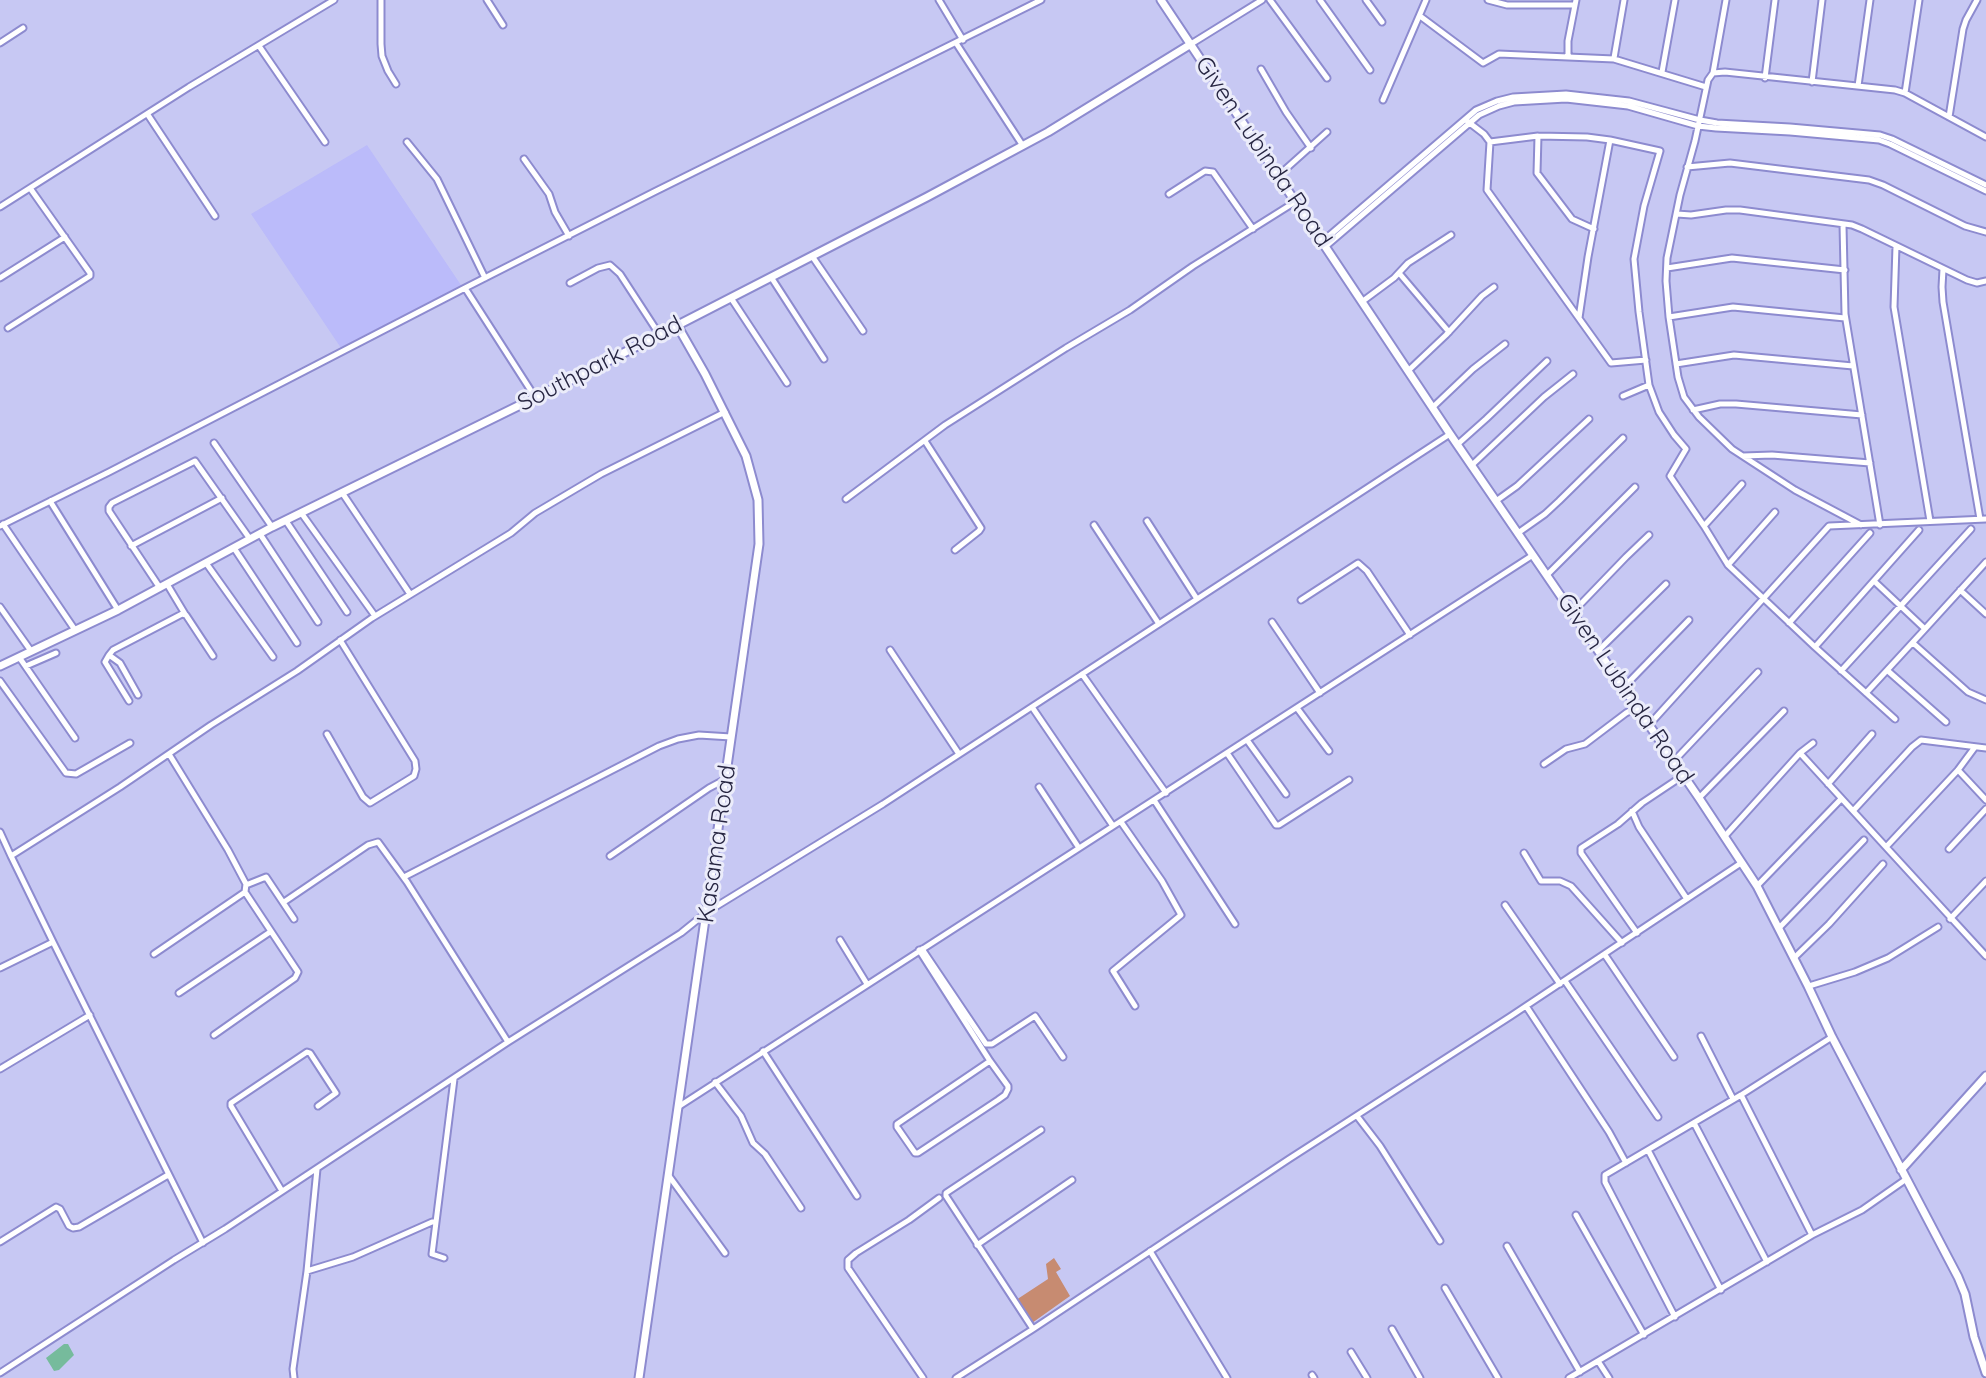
<!DOCTYPE html>
<style>
body{margin:0}
canvas{display:block;background:#c7c8f3}
</style>
<canvas width="1986" height="1378"></canvas>
<script>
const g = document.querySelector('canvas').getContext('2d');
g.lineJoin = 'round';
function paint(path, color) { g.fillStyle = color; g.fill(path, 'evenodd'); }
const shape = rows => new Path2D(rows.map(r => 'M' + r).join(''));
function trace(path, color, width, dash) { g.strokeStyle = color; g.lineWidth = width; g.lineCap = dash ? 'butt' : 'round'; g.setLineDash(dash || []); g.stroke(path); }
function drawText(font, color, halo, rows, align = 'center') {
  g.font = font + ' Quicksand,sans-serif'; g.lineWidth = 6; g.setLineDash([]); g.textBaseline = 'middle'; g.strokeStyle = halo; g.fillStyle = color; for (const [text, x, y, turn = 0] of rows) {
    g.save(); g.translate(x, y); g.rotate((+turn || 0) * Math.PI / 180); g.textAlign = isNaN(turn) ? turn : align; if (halo) g.strokeText(text, 0, 0); g.fillText(text, 0, 0); g.restore();
  }
}
const built = shape([
 [367,145,463,288,341,348,251,214]
]);
const forest = shape([
 [1054,1258,1061,1269,1056,1272,1070,1296,1032,1323,1016,1300,1048,1279,1046,1264]
]);
const water = shape([
 [64,1344,68,1344,74,1355,59,1370,54,1371,46,1358]
]);
const street = shape([
 [381,0,381,44,382,56,388,71,396,84],
 [487,0,503,25],
 [939,0,963,40],
 [1270,0,1327,78],
 [1320,0,1370,70],
 [1366,0,1382,22],
 [1488,0,1507,5,1575,5],
 [1420,16,1483,63,1499,54,1614,59,1706,87],
 [0,43,23,28],
 [956,43,1023,146],
 [1191,44,1262,0],
 [259,46,325,142],
 [1568,57,1568,41,1576,0],
 [1614,58,1624,0],
 [1261,69,1286,112,1311,148],
 [1662,72,1675,0],
 [1713,73,1726,0],
 [1765,78,1775,0],
 [1812,82,1822,0],
 [1858,86,1870,0],
 [1905,93,1919,0],
 [1383,100,1426,0],
 [148,115,215,216],
 [1949,117,1963,29,1966,20,1977,0],
 [1467,121,1484,134,1490,142,1487,190,1611,363,1646,360],
 [1538,136,1537,173,1572,219,1594,229],
 [407,142,437,179,485,278],
 [1490,142,1538,136,1587,137,1610,140,1660,151,1644,206,1634,259,1639,312,1649,385,1659,412,1674,435,1686,449,1670,476,1704,526,1728,565,1815,647,1919,530],
 [524,159,549,194,555,212,569,236],
 [1687,167,1730,163,1869,180,1883,185,1965,226,1986,232],
 [1279,175,1327,132],
 [1169,194,1205,171,1213,172,1253,229],
 [0,207,189,87,334,0],
 [1677,214,1691,215,1726,210,1740,210,1852,225,1862,229,1967,280,1977,283,1986,281],
 [1843,225,1845,314,1880,525],
 [1323,241,1476,110,1497,101,1513,97,1566,94,1629,101,1700,120,1717,123,1790,127,1880,135,1892,139,1986,185],
 [1326,246,1479,115,1499,106,1514,102,1566,99,1628,106,1698,126,1716,128,1790,132,1879,140,1890,144,1986,191],
 [1896,246,1894,307,1930,521],
 [812,256,863,331],
 [1667,268,1732,258,1845,270],
 [1943,269,1942,287,1943,302,1980,519],
 [1399,273,1449,332],
 [771,277,824,359],
 [0,278,65,237],
 [570,283,598,268,610,265,620,274,659,334],
 [465,288,535,397],
 [731,298,787,383],
 [1363,301,1394,278,1408,263,1451,235],
 [1669,317,1733,307,1845,318],
 [1579,318,1588,257,1610,140],
 [8,328,90,276,90,273,30,188],
 [1676,364,1734,355,1853,366],
 [1409,370,1446,335,1482,296,1494,287],
 [1623,396,1649,385],
 [1433,407,1473,369,1505,344],
 [1693,410,1720,404,1736,404,1862,415],
 [925,441,981,528,979,531,955,550],
 [214,443,272,527],
 [1458,444,1486,419,1547,361],
 [1743,456,1772,455,1870,463],
 [1472,465,1544,397,1573,374],
 [343,494,410,594],
 [846,499,945,425,1066,348,1130,310,1193,266,1295,202],
 [50,501,118,610],
 [1496,501,1517,486,1589,419],
 [302,514,375,616],
 [286,521,347,612],
 [1147,521,1197,599],
 [3,524,75,630],
 [1094,525,1159,624],
 [1861,525,1795,490,1732,449,1699,417,1684,397,1678,377,1669,317,1666,281,1667,258,1680,195,1695,141,1708,80,1713,73,1725,72,1895,90,1905,93,1986,137],
 [0,526,109,472,465,288,654,192,1041,0],
 [1704,526,1742,484],
 [1518,533,1545,514,1559,501,1623,438],
 [260,534,318,622],
 [131,546,222,498],
 [234,548,297,643],
 [206,563,273,657],
 [1728,565,1775,512],
 [1547,575,1635,487],
 [167,584,185,614],
 [160,588,109,511,109,507,112,503,195,461,250,539],
 [1960,590,1986,614],
 [1301,600,1358,563,1367,571,1410,635],
 [0,607,31,651],
 [1573,612,1626,557,1649,535],
 [1272,622,1320,693],
 [1789,623,1870,533],
 [1925,629,1986,562],
 [1913,643,1968,692,1986,700],
 [1815,647,1895,719],
 [890,650,959,754],
 [1599,650,1666,584],
 [109,655,113,650,182,614,186,615,213,656],
 [19,657,75,738],
 [26,666,56,653],
 [1841,671,1971,529],
 [1888,671,1946,722],
 [1082,674,1166,793],
 [0,681,66,773,76,774,130,743],
 [1624,687,1689,620],
 [1866,693,1925,629,1874,581],
 [129,701,105,662,109,655,120,663,138,695],
 [1032,707,1113,826],
 [1297,708,1329,751],
 [1649,725,1829,526,1986,519],
 [327,734,363,797,370,803,414,776,416,769,415,761,340,640],
 [1247,740,1286,794],
 [1227,753,1276,825,1279,825,1349,780],
 [1800,753,1886,847,1958,770,1975,747],
 [169,754,228,850,246,884,245,892,298,972,295,978,214,1035],
 [1674,761,1758,672],
 [1544,764,1566,749,1585,744,1626,713,1637,707],
 [1958,770,1986,800],
 [1828,784,1872,734],
 [1039,787,1079,848],
 [1699,798,1784,711],
 [1154,800,1235,924],
 [1632,811,1639,827,1687,899],
 [1853,811,1912,747,1921,740,1986,748],
 [1121,822,1162,881,1181,915,1113,971,1135,1006],
 [0,832,11,856,120,787,211,725,297,671,372,618,511,533,535,513,601,474,725,412],
 [1725,836,1800,753,1813,743],
 [1886,847,1986,956],
 [1949,849,1986,809],
 [1524,853,1541,881,1560,881,1571,886,1622,943],
 [11,856,53,942],
 [610,856,709,788,724,780],
 [404,877,659,746,678,739,699,735,731,737],
 [246,885,266,877,294,919],
 [1757,886,1841,799],
 [284,902,368,845,378,842,407,882,508,1042],
 [1505,905,1560,984],
 [1950,919,1986,881],
 [1779,928,1864,840],
 [1637,933,1581,853,1581,848,1618,824,1642,803,1684,775],
 [840,940,867,984],
 [922,949,986,1044,992,1044,1035,1016,1063,1057],
 [919,950,990,1061,1008,1086,1008,1089,1005,1095,998,1100,918,1153,915,1153,897,1127,897,1124,990,1061],
 [154,954,245,892],
 [1605,955,1674,1057],
 [1794,958,1829,924,1883,864],
 [0,968,53,942,203,1243],
 [1565,981,1658,1117],
 [1809,986,1855,972,1888,958,1938,927],
 [179,993,270,932],
 [1526,1006,1609,1132,1626,1163],
 [1701,1036,1733,1099],
 [763,1051,857,1196],
 [0,1069,90,1015],
 [715,1082,741,1116,753,1143,765,1154,801,1208],
 [1741,1095,1812,1235],
 [678,1107,1533,555],
 [1357,1116,1380,1146,1440,1241],
 [1694,1123,1767,1262],
 [1648,1150,1721,1290],
 [669,1176,725,1253],
 [282,1191,231,1106,231,1103,307,1052,310,1053,336,1093,318,1106],
 [1576,1215,1644,1335],
 [0,1242,56,1207,60,1209,69,1226,73,1228,79,1227,168,1175],
 [977,1245,1072,1180],
 [1507,1246,1580,1372],
 [1150,1251,1227,1378],
 [444,1258,432,1254,454,1079],
 [307,1271,353,1257,432,1222,436,1222],
 [1445,1288,1498,1378],
 [1675,1317,1605,1182,1605,1175,1741,1095,1832,1037],
 [1033,1329,946,1196,946,1193,1041,1130],
 [1392,1329,1420,1378],
 [1351,1352,1367,1378],
 [1598,1361,1609,1378],
 [0,1373,174,1260,225,1229,508,1042,681,933,707,912,883,804,1450,434],
 [1312,1375,1314,1378],
 [294,1378,293,1369,307,1271,317,1169],
 [923,1378,848,1268,848,1260,856,1253,909,1220,939,1198],
 [956,1378,1033,1329,1289,1159,1511,1016,1741,863],
 [1569,1378,1812,1235,1862,1210,1905,1180]
]);
const secondary = shape([
 [1161,0,1450,434,1699,798,1757,886,1808,986,1832,1037,1958,1277,1965,1294,1974,1337,1986,1373],
 [0,666,118,610,272,527,571,380,927,197,1048,132,1191,44],
 [1901,1170,1986,1076],
 [639,1378,759,544,758,500,746,456,705,374,677,325]
]);
const streetNames = [
 ["Given Lubinda Road",1263,152,56],
 ["Southpark Road",600,364,-27],
 ["Given Lubinda Road",1625,689,56],
 ["Kasama Road",717,844,-82]
];
paint(built, '#bbbbfa');
paint(forest, '#c78b71');
paint(water, '#76bb9c');
trace(street, '#8d8bcf', 9);
trace(secondary, '#8d8bcf', 11);
trace(street, '#fff', 5);
trace(secondary, '#fff', 7);
drawText('24px', '#272642', '#ebecfa', streetNames);
</script>
